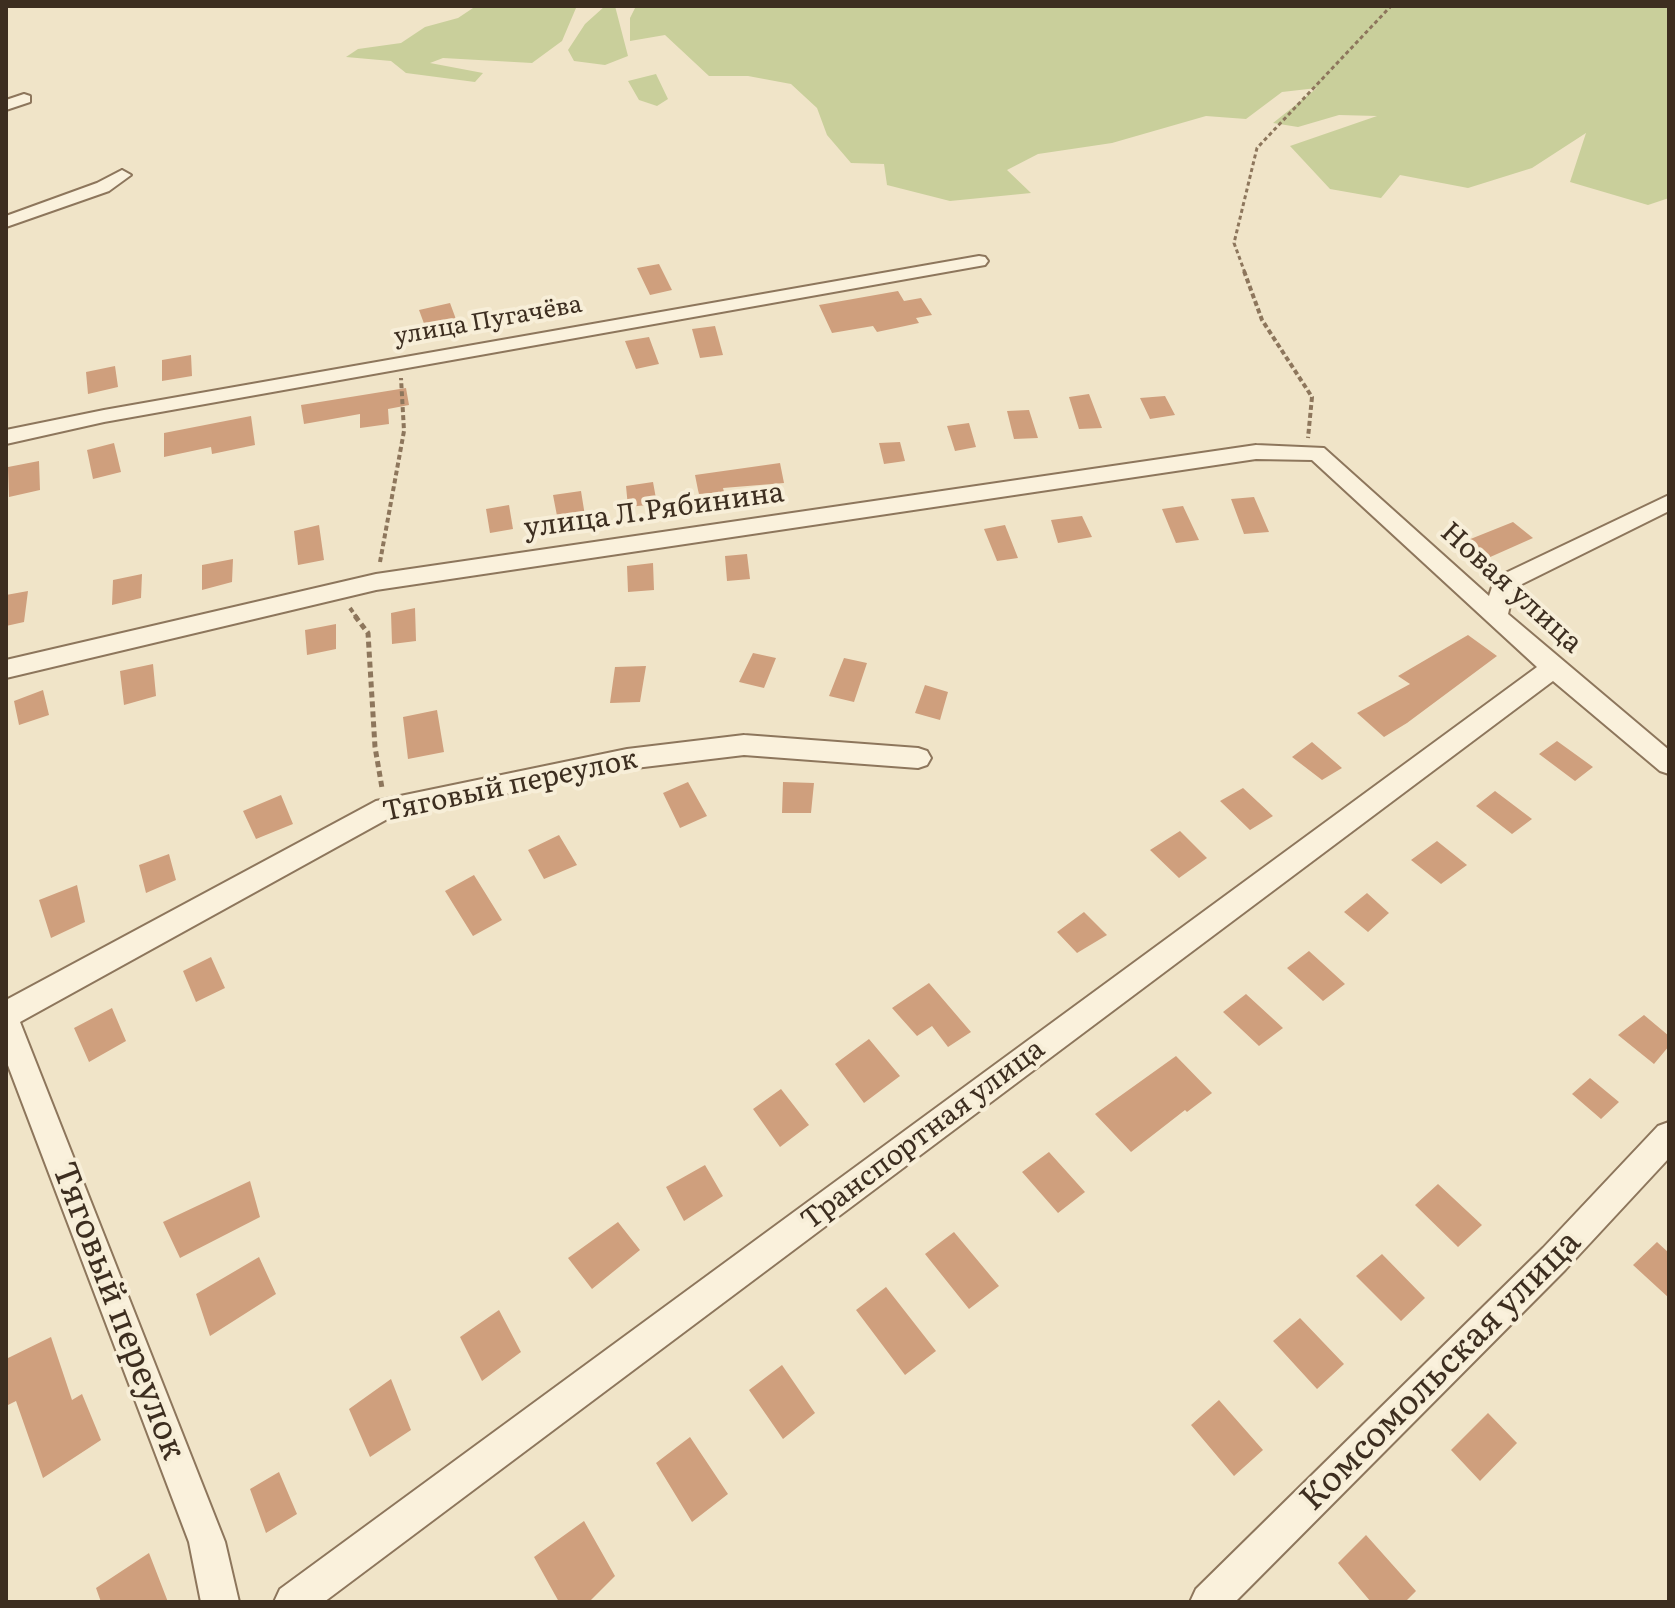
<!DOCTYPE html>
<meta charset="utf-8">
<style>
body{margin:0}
#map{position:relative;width:1675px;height:1608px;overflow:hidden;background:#f0e4c8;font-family:Literata,serif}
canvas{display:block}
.frame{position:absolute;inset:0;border:8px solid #3d2e20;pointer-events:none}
</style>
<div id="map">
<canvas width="1675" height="1608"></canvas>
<div class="frame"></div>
</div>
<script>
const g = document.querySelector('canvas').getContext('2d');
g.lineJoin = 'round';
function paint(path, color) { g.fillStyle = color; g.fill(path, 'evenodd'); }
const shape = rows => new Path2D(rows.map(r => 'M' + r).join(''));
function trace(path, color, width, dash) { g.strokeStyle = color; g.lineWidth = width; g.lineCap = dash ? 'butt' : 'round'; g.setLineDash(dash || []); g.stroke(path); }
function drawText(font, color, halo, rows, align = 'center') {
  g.font = font + ' Literata,serif'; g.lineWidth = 8; g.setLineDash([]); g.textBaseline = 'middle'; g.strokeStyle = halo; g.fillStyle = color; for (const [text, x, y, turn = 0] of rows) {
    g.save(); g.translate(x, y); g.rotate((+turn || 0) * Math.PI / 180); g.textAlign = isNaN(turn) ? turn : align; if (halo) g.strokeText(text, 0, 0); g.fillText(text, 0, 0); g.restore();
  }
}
const green = shape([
 [476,6,576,8,562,41,532,63,443,58,430,63,483,73,475,82,406,73,391,61,346,57,358,49,401,43,425,27,458,18],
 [605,6,615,6,628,56,605,65,574,61,568,50,585,24],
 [636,6,1669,6,1669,198,1648,205,1570,182,1586,133,1532,168,1468,188,1400,175,1381,198,1330,189,1290,146,1377,116,1339,115,1298,127,1273,123,1317,88,1282,92,1246,119,1206,116,1112,143,1038,154,1007,170,1031,193,950,201,887,185,884,164,851,163,827,135,817,108,791,84,748,76,709,76,665,35,630,41,630,18],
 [656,74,668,99,657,106,639,100,628,81]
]);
const building = shape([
 [659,264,672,290,650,295,637,268],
 [898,291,904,301,921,298,932,315,916,318,919,323,877,332,873,326,832,333,819,305],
 [450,303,457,322,426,329,419,310],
 [715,326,723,355,700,358,692,329],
 [649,337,659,364,636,369,625,341],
 [191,355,192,376,162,381,162,360],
 [115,366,118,387,88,394,86,372],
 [406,388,409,405,388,409,389,424,360,428,360,414,304,424,301,405],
 [1089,394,1102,428,1079,429,1069,397],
 [1165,396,1175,415,1150,419,1140,398],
 [1029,410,1038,438,1014,439,1007,411],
 [251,416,255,445,212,454,211,447,164,457,164,433],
 [969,423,976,447,955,451,947,426],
 [900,442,905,461,884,464,879,443],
 [114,443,121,472,93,479,87,450],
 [39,461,40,490,9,497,8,467],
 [780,463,784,483,723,488,724,492,699,494,698,490,695,475],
 [653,482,657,504,628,507,626,486],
 [581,491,585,516,558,521,553,495],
 [1254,497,1269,532,1244,534,1231,499],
 [509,505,513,529,490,533,486,509],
 [1183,506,1199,540,1176,543,1162,509],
 [1082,516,1092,537,1058,543,1051,520],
 [1513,522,1533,538,1488,558,1468,540],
 [319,525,324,560,298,565,294,531],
 [1005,525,1018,558,997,561,984,529],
 [747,554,750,579,727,581,725,556],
 [233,559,232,582,202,590,202,565],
 [653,563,654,590,628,592,627,566],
 [142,574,141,598,112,605,113,580],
 [28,591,24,622,6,626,6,595],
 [415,608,416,641,392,644,391,613],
 [336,624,336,649,307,655,305,630],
 [1468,635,1497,656,1407,723,1384,737,1357,713,1410,684,1398,676],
 [753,653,776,658,764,688,739,682],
 [844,658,867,663,854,702,829,696],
 [153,664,156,696,124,705,120,671],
 [646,666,640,702,610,703,615,667],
 [925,685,948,692,940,720,915,713],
 [43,690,49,715,19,725,14,701],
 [437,710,444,752,408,759,403,717],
 [1557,741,1593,767,1575,781,1539,754],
 [1312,742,1342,768,1322,780,1292,757],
 [688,782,707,816,680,828,663,793],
 [783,782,814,783,811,813,782,813],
 [1243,788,1273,816,1250,830,1220,801],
 [1495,791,1532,819,1512,834,1476,806],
 [281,795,293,824,256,839,243,811],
 [1180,831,1207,858,1179,878,1150,850],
 [559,835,577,865,544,879,528,850],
 [1437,841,1467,865,1441,884,1411,860],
 [169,854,176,880,146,893,139,865],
 [474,875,502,920,473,936,445,891],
 [77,885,85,922,51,938,39,900],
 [1367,893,1389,913,1368,932,1344,912],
 [1084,912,1107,935,1077,953,1057,932],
 [1309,951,1345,984,1323,1001,1287,968],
 [211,957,225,988,196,1002,183,971],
 [929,983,971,1032,948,1047,932,1026,917,1036,892,1008],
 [1246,994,1283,1028,1259,1046,1223,1012],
 [112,1008,126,1041,89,1062,74,1028],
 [1644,1015,1669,1036,1669,1046,1654,1064,1618,1035],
 [869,1039,900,1076,864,1103,835,1064],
 [1176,1056,1212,1093,1187,1112,1185,1110,1131,1152,1095,1114],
 [1590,1078,1619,1102,1601,1119,1572,1094],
 [781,1089,809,1125,780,1147,753,1109],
 [1049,1152,1085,1192,1058,1213,1022,1172],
 [705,1165,723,1196,684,1221,666,1187],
 [250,1181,260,1217,180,1258,163,1222],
 [1438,1184,1482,1225,1458,1247,1415,1205],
 [618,1222,640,1250,592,1289,568,1258],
 [954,1232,999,1286,969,1309,925,1254],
 [1657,1242,1669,1253,1669,1298,1633,1265],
 [1382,1254,1425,1298,1401,1321,1356,1276],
 [259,1257,276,1294,210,1336,196,1294],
 [886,1287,936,1351,905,1375,856,1310],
 [499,1310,521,1352,482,1381,460,1337],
 [1300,1318,1344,1364,1317,1389,1273,1341],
 [51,1337,72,1400,82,1394,101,1440,43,1478,16,1401,6,1406,6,1359],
 [782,1365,815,1413,783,1439,749,1390],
 [391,1379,411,1430,370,1457,349,1409],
 [1219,1400,1263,1450,1234,1476,1191,1425],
 [1488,1413,1517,1443,1480,1481,1451,1450],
 [690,1437,728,1494,692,1522,656,1463],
 [279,1472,297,1514,266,1533,250,1489],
 [584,1521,615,1576,589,1602,559,1602,534,1557],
 [1366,1535,1416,1591,1405,1602,1371,1602,1338,1563],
 [149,1553,168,1602,101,1602,96,1588]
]);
const pathFar2 = shape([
 [1245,273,1234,243,1257,148,1391,6]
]);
const pathFar1 = shape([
 [1244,271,1262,320,1312,397,1308,438],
 [380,562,404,431,401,378],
 [350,608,357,618]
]);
const path = shape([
 [355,616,368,633,375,747,382,788]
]);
const minor = shape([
 [24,94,30,96,30,102,6,110,6,100,24,94],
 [122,170,131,175,109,191,6,227,6,216,97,183,122,170],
 [979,256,985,257,988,261,985,265,104,422,6,444,6,430,104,410,979,256],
 [1256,445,1324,448,1489,596,1495,578,1669,495,1669,511,1514,588,1508,614,1669,750,1669,774,1660,771,1553,681,324,1602,274,1602,280,1589,1537,667,1312,460,1256,459,376,590,6,678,6,660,376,574,1256,445],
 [744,735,918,748,927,751,931,758,927,765,918,768,744,755,627,769,391,817,20,1022,225,1542,239,1602,201,1602,189,1542,6,1060,6,1000,376,801,627,749,744,735],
 [1669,1122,1669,1158,1565,1270,1235,1602,1190,1602,1196,1589,1543,1248,1658,1126,1669,1122]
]);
const farStreetnames = [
 ["улица Пугачёва",488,321,-10]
];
const streetNames = [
 ["улица Л.Рябинина",654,511,-8],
 ["Новая улица",1511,588,42],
 ["Тяговый переулок",510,786,-12],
 ["Транспортная улица",923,1135,-37]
];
const nearStreetnames = [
 ["Тяговый переулок",118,1311,69],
 ["Комсомольская улица",1441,1371,-45]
];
paint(green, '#c9cf9b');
paint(building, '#cf9f7d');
trace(minor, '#8d765c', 4);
trace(pathFar2, '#8d765c', 3, [4, 3]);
trace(pathFar1, '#8d765c', 4, [5, 3]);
trace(path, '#8d765c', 5, [6, 4]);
paint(minor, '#faf1dc');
drawText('24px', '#3d2e20', '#f7eed8', farStreetnames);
drawText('28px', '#3d2e20', '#f7eed8', streetNames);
drawText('34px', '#3d2e20', '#f7eed8', nearStreetnames);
</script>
